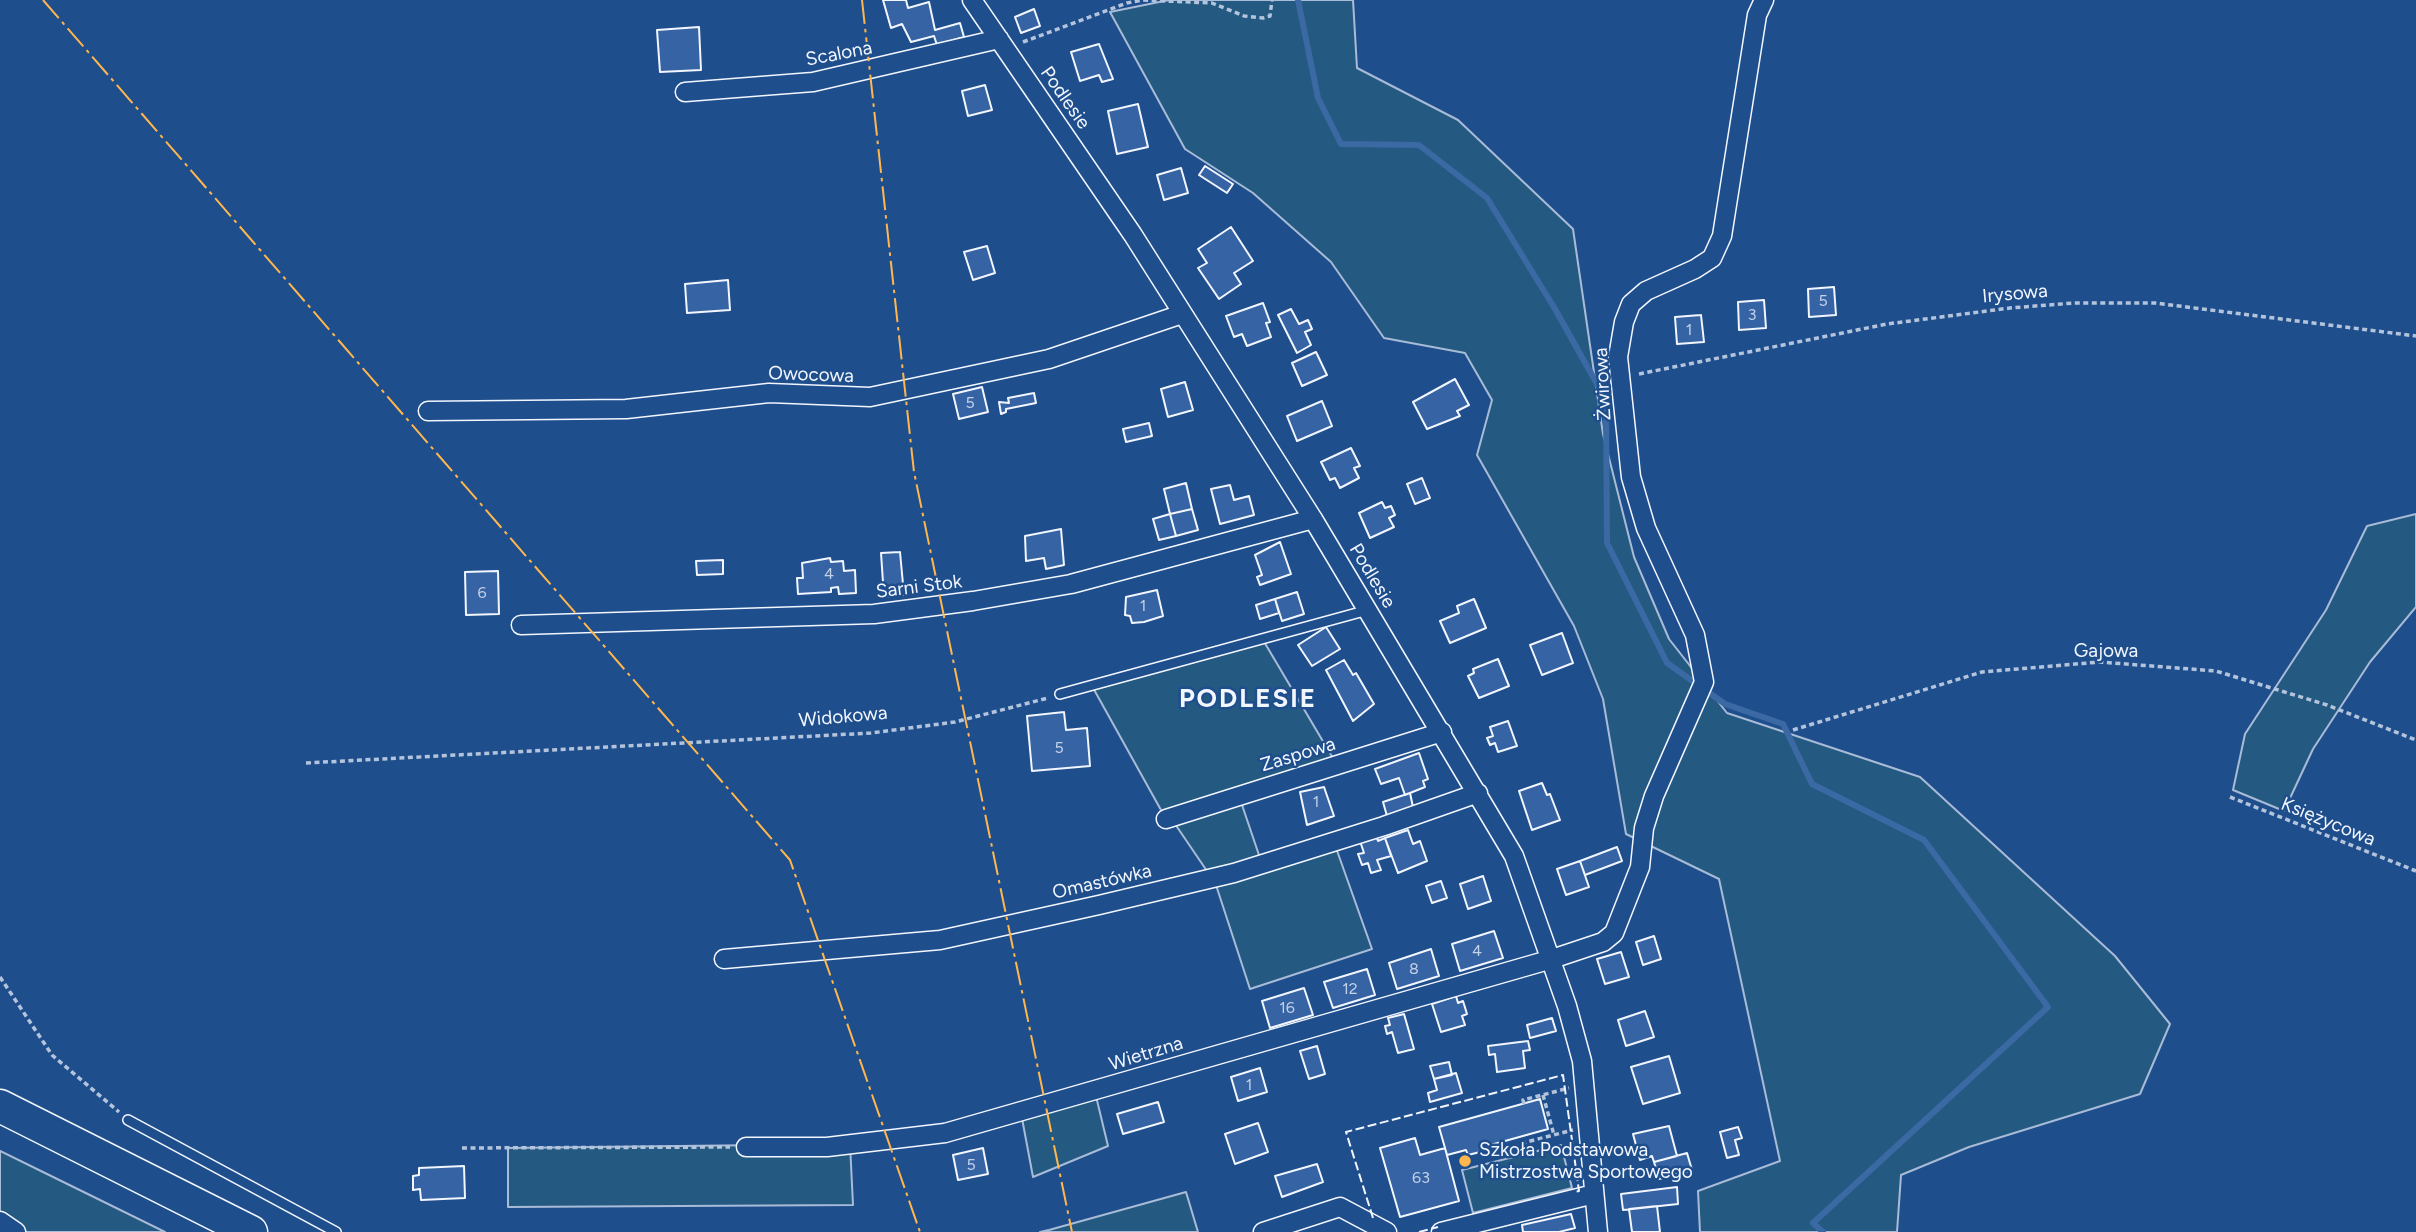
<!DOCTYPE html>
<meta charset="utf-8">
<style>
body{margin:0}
canvas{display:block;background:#1f4e8c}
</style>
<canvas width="2416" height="1232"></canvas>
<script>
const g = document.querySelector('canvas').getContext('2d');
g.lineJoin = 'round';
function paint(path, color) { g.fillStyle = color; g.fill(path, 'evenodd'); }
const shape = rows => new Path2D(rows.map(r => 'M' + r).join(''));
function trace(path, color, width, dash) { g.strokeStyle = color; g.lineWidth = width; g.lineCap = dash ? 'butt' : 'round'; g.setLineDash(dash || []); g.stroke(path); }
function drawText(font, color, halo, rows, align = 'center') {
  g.font = font + ' Figtree,sans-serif'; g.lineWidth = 5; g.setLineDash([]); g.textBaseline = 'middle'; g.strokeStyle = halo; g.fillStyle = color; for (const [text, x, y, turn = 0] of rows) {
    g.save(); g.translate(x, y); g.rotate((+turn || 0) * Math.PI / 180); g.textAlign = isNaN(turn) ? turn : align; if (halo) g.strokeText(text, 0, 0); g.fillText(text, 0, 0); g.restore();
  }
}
const green = shape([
 [1169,0,1353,0,1357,68,1458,120,1573,229,1603,434,1634,557,1669,639,1727,713,1920,777,2115,956,2170,1024,2140,1094,1969,1147,1901,1175,1897,1232,1700,1232,1698,1191,1780,1161,1719,879,1626,834,1603,699,1574,626,1477,455,1492,400,1465,353,1384,338,1331,262,1253,193,1185,149,1110,12,1169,0],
 [2416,514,2416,607,2370,662,2313,749,2284,811,2233,790,2245,734,2326,610,2367,526,2416,514],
 [1263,640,1337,765,1166,819,1092,686,1263,640],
 [1240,799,1260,858,1209,874,1173,821,1240,799],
 [1335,845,1372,949,1250,989,1215,882,1335,845],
 [1095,1092,1108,1146,1033,1177,1021,1113,1095,1092],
 [850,1144,853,1205,508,1207,508,1148,850,1144],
 [1561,1145,1572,1188,1473,1213,1462,1170,1561,1145],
 [0,1151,45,1173,165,1232,0,1232,0,1151],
 [1186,1192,1198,1232,1040,1232,1049,1230,1186,1192]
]);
const stream = shape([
 [1298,0,1318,98,1341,144,1419,145,1487,198,1555,309,1606,400,1607,543,1667,663,1725,704,1783,724,1812,784,1924,840,2048,1007,1813,1223,1823,1232]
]);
const building = shape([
 [883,0,906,0,908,8,929,2,935,30,960,23,964,37,937,45,934,36,911,42,902,24,891,28,883,0],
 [1034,9,1040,26,1021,33,1015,17,1034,9],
 [699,27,701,70,660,72,657,30,699,27],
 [1099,44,1113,79,1102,82,1099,75,1080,81,1071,52,1099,44],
 [985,85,992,110,968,116,962,91,985,85],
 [1138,104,1148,147,1117,154,1108,111,1138,104],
 [1205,166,1233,184,1227,193,1199,175,1205,166],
 [1181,168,1188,193,1164,200,1157,175,1181,168],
 [1231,227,1253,261,1234,273,1241,284,1219,299,1198,268,1207,263,1198,249,1231,227],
 [987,246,995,273,973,280,964,252,987,246],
 [728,280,730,310,687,313,685,284,728,280],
 [1834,287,1836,315,1809,317,1808,289,1834,287],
 [1764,300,1766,328,1739,330,1738,302,1764,300],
 [1263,303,1270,322,1266,323,1271,337,1247,346,1242,334,1234,337,1226,316,1263,303],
 [1291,309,1299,324,1308,320,1312,329,1305,332,1311,345,1297,353,1278,315,1291,309],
 [1701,315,1704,342,1677,344,1675,317,1701,315],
 [1316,352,1327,375,1302,386,1292,363,1316,352],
 [1455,379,1469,405,1457,411,1460,416,1427,429,1413,402,1455,379],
 [1185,382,1193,410,1168,417,1161,389,1185,382],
 [982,387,988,412,959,419,953,394,982,387],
 [1034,393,1036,403,1006,409,1006,412,1001,414,999,402,1009,403,1008,398,1034,393],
 [1322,401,1332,426,1297,441,1287,416,1322,401],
 [1149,423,1152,436,1126,442,1123,429,1149,423],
 [1351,448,1360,466,1354,468,1359,478,1340,488,1335,478,1330,480,1321,462,1351,448],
 [1422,478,1430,498,1415,504,1407,484,1422,478],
 [1186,483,1192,509,1170,514,1164,489,1186,483],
 [1230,485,1234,500,1249,496,1254,515,1220,524,1211,489,1230,485],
 [1382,502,1385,508,1391,506,1395,515,1389,518,1394,527,1370,538,1359,513,1382,502],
 [1192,509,1198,530,1176,536,1170,514,1192,509],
 [1170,514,1176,536,1159,540,1153,519,1170,514],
 [1061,529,1064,565,1046,569,1044,558,1026,561,1025,536,1061,529],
 [1280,542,1291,574,1260,585,1257,577,1262,575,1255,555,1280,542],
 [900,552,904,595,884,597,881,553,900,552],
 [830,558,831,562,843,561,844,571,855,570,856,593,839,594,838,587,831,588,831,592,798,594,797,578,803,578,802,563,830,558],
 [723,560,723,574,697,575,696,561,723,560],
 [498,571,499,614,466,615,465,572,498,571],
 [1157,590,1163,616,1144,622,1132,623,1130,616,1125,615,1126,597,1157,590],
 [1297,592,1304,614,1282,621,1275,599,1297,592],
 [1275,599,1279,613,1260,619,1256,605,1275,599],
 [1474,599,1486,628,1450,643,1440,621,1459,613,1457,606,1474,599],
 [1326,627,1340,649,1312,666,1298,645,1326,627],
 [1562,633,1573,663,1542,675,1530,645,1562,633],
 [1498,659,1509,686,1479,698,1468,676,1474,673,1473,669,1498,659],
 [1344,660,1353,675,1356,673,1374,704,1353,721,1326,670,1344,660],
 [1064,712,1066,730,1087,728,1090,766,1032,771,1027,716,1064,712],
 [1508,721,1517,746,1498,752,1495,743,1490,745,1487,738,1493,736,1490,727,1508,721],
 [1419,753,1428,779,1423,781,1425,787,1405,795,1399,778,1381,784,1375,769,1419,753],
 [1542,783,1547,795,1550,794,1560,820,1532,830,1519,791,1542,783],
 [1324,787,1334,816,1307,825,1300,792,1324,787],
 [1410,793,1413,807,1387,816,1383,802,1410,793],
 [1408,830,1413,844,1420,841,1427,861,1398,873,1385,838,1408,830],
 [1376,836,1378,841,1385,838,1391,856,1377,860,1381,870,1371,873,1368,863,1362,865,1358,854,1364,853,1360,841,1376,836],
 [1617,847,1622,861,1585,875,1580,861,1617,847],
 [1580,861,1589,887,1566,895,1557,869,1580,861],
 [1483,876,1491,901,1468,909,1460,884,1483,876],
 [1441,881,1447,898,1432,903,1426,886,1441,881],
 [1494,931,1503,958,1460,971,1452,944,1494,931],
 [1654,936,1661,959,1643,965,1636,942,1654,936],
 [1431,949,1439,976,1397,989,1389,963,1431,949],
 [1621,952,1629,977,1605,984,1597,959,1621,952],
 [1367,969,1375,995,1333,1008,1324,982,1367,969],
 [1304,988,1313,1015,1270,1028,1262,1001,1304,988],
 [1456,996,1458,1003,1463,1001,1467,1014,1462,1016,1465,1025,1441,1032,1432,1004,1456,996],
 [1645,1011,1654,1037,1626,1046,1618,1020,1645,1011],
 [1404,1014,1414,1049,1398,1053,1392,1032,1387,1034,1385,1026,1390,1025,1388,1018,1404,1014],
 [1552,1018,1556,1031,1530,1038,1527,1025,1552,1018],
 [1528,1041,1530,1050,1523,1051,1525,1068,1497,1072,1495,1054,1489,1055,1488,1046,1528,1041],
 [1317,1046,1325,1074,1309,1079,1300,1051,1317,1046],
 [1669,1056,1680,1093,1643,1104,1631,1067,1669,1056],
 [1449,1062,1452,1075,1434,1079,1430,1066,1449,1062],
 [1260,1068,1267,1092,1238,1101,1231,1077,1260,1068],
 [1456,1073,1462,1093,1430,1102,1428,1093,1437,1090,1434,1079,1456,1073],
 [1540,1099,1548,1129,1487,1146,1488,1150,1468,1155,1466,1150,1447,1155,1439,1127,1540,1099],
 [1158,1102,1164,1122,1123,1134,1117,1114,1158,1102],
 [1258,1123,1268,1152,1235,1164,1225,1134,1258,1123],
 [1669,1126,1677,1156,1654,1162,1652,1156,1640,1160,1633,1134,1669,1126],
 [1738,1127,1742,1138,1735,1140,1739,1155,1727,1158,1720,1132,1738,1127],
 [1415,1138,1420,1155,1445,1148,1459,1201,1400,1217,1380,1148,1415,1138],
 [983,1148,988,1174,958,1180,953,1155,983,1148],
 [1687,1153,1692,1170,1659,1179,1654,1162,1687,1153],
 [1317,1164,1323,1182,1282,1197,1275,1176,1317,1164],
 [464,1166,465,1198,421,1200,420,1189,413,1190,413,1176,419,1175,419,1168,464,1166],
 [1677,1187,1678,1204,1623,1210,1621,1194,1677,1187],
 [1657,1206,1660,1232,1632,1232,1629,1209,1657,1206],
 [1571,1214,1575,1228,1559,1232,1523,1232,1522,1225,1571,1214]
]);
const path = shape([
 [1023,42,1127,3,1142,0,1212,3,1244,16,1263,18,1270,16,1272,0],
 [1639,374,1887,324,2010,308,2074,303,2155,303,2416,336],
 [1793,730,1982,672,2100,662,2216,671,2327,705,2416,740],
 [306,763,871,733,955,722,1048,698],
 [2230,797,2416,871],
 [0,977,52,1055,119,1112],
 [1543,1095,1554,1135],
 [1524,1104,1523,1100,1569,1088],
 [462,1148,730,1147],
 [1512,1157,1519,1144,1573,1130]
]);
const service = shape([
 [1060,694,1368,610],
 [128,1120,336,1232]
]);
const minor = shape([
 [972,0,1133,235,1313,519,1514,856,1567,1006,1582,1061,1598,1232],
 [685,92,813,82,999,39],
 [428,411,626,409,769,393,870,397,1049,359,1182,314],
 [521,625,874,614,973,601,1071,584,1313,519],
 [1166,819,1442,732],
 [724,959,940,940,1099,905,1234,873,1384,826,1478,793],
 [746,1147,827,1147,945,1133,1552,959,1603,942,1614,933,1640,867,1644,828,1654,796,1704,682,1695,635,1646,528,1631,477,1618,357,1624,322,1631,304,1646,291,1695,269,1712,258,1722,236,1757,15,1764,0],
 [0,1221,16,1232],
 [1263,1232,1340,1207,1387,1232],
 [1441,1232,1594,1194]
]);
const motorway = shape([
 [0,1106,251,1232]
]);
const fence = shape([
 [1373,1218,1346,1132,1563,1075,1579,1191,1574,1192],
 [1419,1232,1438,1227]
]);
const power = shape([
 [43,0,790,860,920,1232],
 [862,0,914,472,1072,1232]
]);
const markers = [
 [1465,1161,7,"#ffb74d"]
];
const numberNames = [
 ["5",1823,301],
 ["3",1752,315],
 ["1",1689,330],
 ["5",970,403],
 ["4",829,574],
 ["6",482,593],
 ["1",1143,606],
 ["5",1059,748],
 ["1",1316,802],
 ["4",1477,951],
 ["8",1414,969],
 ["12",1350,989],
 ["16",1287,1008],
 ["1",1249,1085],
 ["5",971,1165],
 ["63",1421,1178]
];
const streetNames = [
 ["Scalona",839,54,-11],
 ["Podlesie",1065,98,55],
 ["Irysowa",2015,294,-5],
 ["Owocowa",811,375,2],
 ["Żwirowa",1603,384,-93],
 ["Podlesie",1372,576,59],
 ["Sarni Stok",919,587,-7],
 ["Gajowa",2106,651],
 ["Widokowa",843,717,-5],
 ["Zaspowa",1298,755,-17],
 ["Księżycowa",2328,822,22],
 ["Omastówka",1102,882,-13],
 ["Wietrzna",1146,1054,-17]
];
const poiNames = [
 ["Szkoła Podstawowa",1479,1150],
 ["Mistrzostwa Sportowego",1479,1172]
];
const districtNames = [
 ["PODLESIE",1248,699]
];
paint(green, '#245a82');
trace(green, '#a8bbd7', 2);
trace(stream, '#3b69a3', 6);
paint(building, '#3563a3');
trace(building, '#f2f6ff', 2);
trace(service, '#f2f6ff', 12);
trace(minor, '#f2f6ff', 21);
trace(motorway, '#f2f6ff', 35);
trace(path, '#b3c4dc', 3.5, [5, 3.5]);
trace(service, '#1f4e8c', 9);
trace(minor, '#1f4e8c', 18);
trace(motorway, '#1f4e8c', 32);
trace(fence, '#f2f6ff', 2, [9, 3.5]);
trace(power, '#ffb74d', 2, [24, 5, 3.5, 5]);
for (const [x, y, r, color] of markers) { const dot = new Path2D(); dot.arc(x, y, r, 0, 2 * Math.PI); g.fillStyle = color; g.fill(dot); trace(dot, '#1f4e8c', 2.5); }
drawText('16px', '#c3d1e8', null, numberNames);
drawText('19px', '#f2f6ff', '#1f4e8c', streetNames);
drawText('19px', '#f2f6ff', '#1f4e8c', poiNames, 'left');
g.letterSpacing = '2px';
drawText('bold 26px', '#f2f6ff', '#1f4e8c', districtNames);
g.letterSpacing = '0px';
</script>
